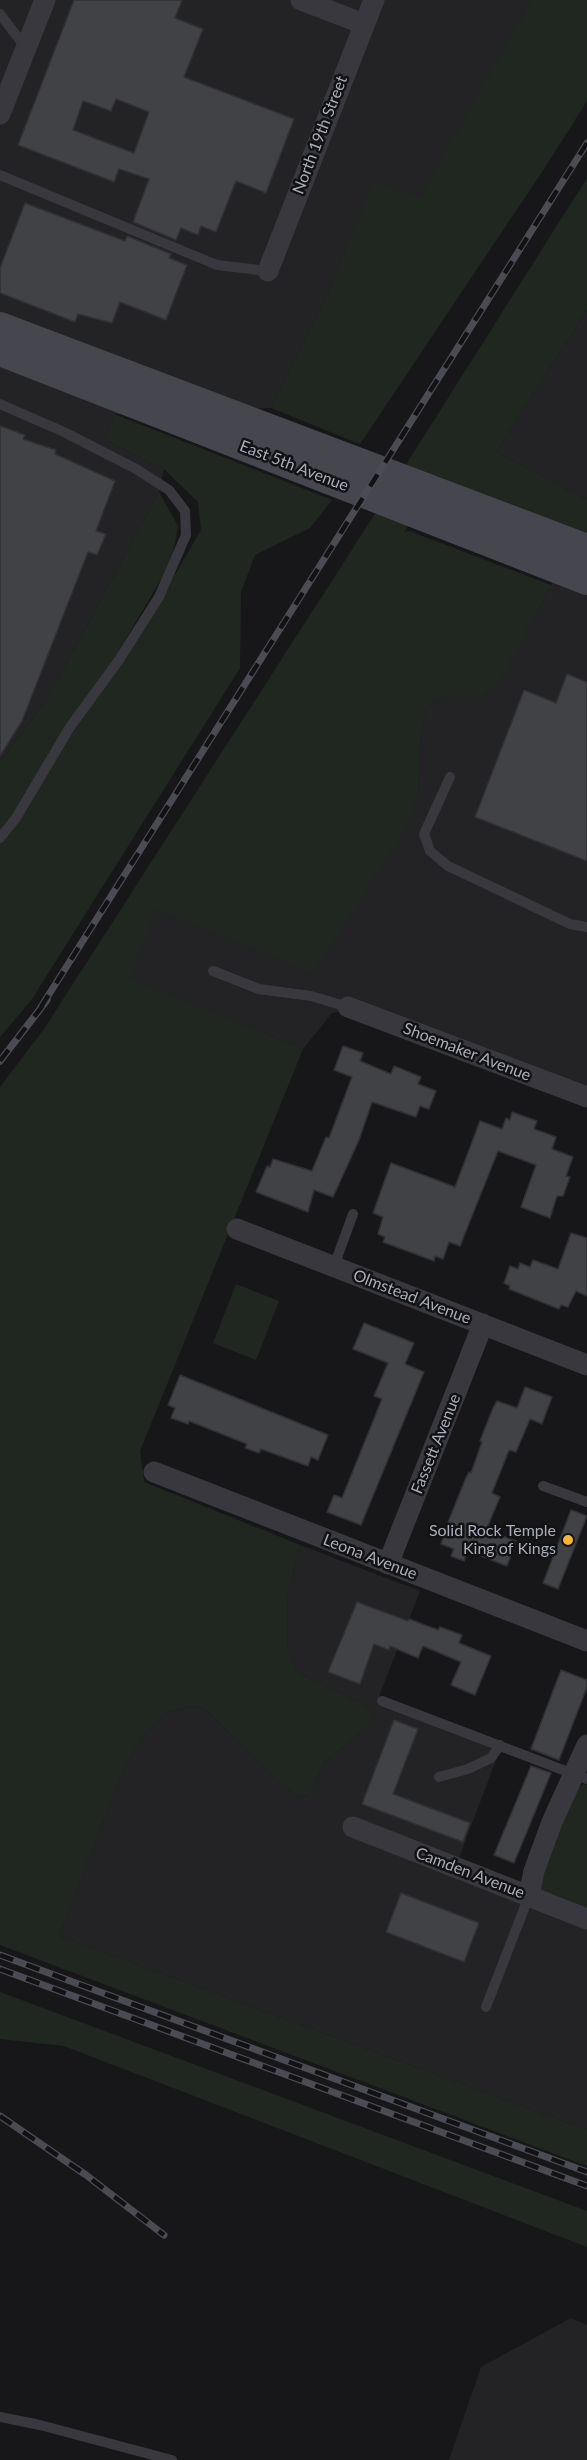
<!DOCTYPE html>
<style>
body{margin:0}
canvas{display:block;background:#171719}
</style>
<canvas width="587" height="2460"></canvas>
<script>
const g = document.querySelector('canvas').getContext('2d');
g.lineJoin = 'round';
function paint(path, color) { g.fillStyle = color; g.fill(path, 'evenodd'); }
const shape = rows => new Path2D(rows.map(r => 'M' + r).join(''));
function trace(path, color, width, dash) { g.strokeStyle = color; g.lineWidth = width; g.lineCap = dash ? 'butt' : 'round'; g.setLineDash(dash || []); g.stroke(path); }
function drawText(font, color, halo, rows, align = 'center') {
  g.font = font + ' Lato,sans-serif'; g.lineWidth = 5; g.setLineDash([]); g.textBaseline = 'middle'; g.strokeStyle = halo; g.fillStyle = color; for (const [text, x, y, turn = 0] of rows) {
    g.save(); g.translate(x, y); g.rotate((+turn || 0) * Math.PI / 180); g.textAlign = isNaN(turn) ? turn : align; if (halo) g.strokeText(text, 0, 0); g.fillText(text, 0, 0); g.restore();
  }
}
const built = shape([
 [0,0,531,0,420,199,373,183,327,296,271,408,114,414,106,440,164,469,159,492,48,698,0,762],
 [587,310,587,500,496,452],
 [579,534,587,537,587,1096,357,1007,332,1013,303,1049,129,978,155,909,418,794,421,730,426,708,440,697,482,697,497,685],
 [300,1545,420,1591,379,1696,501,1747,454,1871,587,1908,587,2130,59,1936,123,1770,142,1737,167,1712,191,1706,204,1708,283,1785,298,1796,310,1795,324,1763,371,1723,373,1709,297,1672,288,1653,287,1599],
 [571,2318,587,2325,587,2460,449,2460,481,2367]
]);
const green = shape([
 [531,0,587,0,587,101,544,169,360,444,271,408,327,296,373,182,420,198],
 [587,178,587,310,496,452,587,500,587,537,437,476,404,532,409,531,551,585,498,685,482,697,441,697,426,708,421,730,418,794,408,825,313,973,155,909,130,978,303,1049,140,1451,144,1482,300,1545,287,1599,288,1653,297,1672,373,1709,371,1723,324,1763,310,1795,298,1796,283,1785,204,1708,191,1706,167,1712,142,1737,123,1770,59,1936,587,2130,587,2166,0,1945,0,1087,44,1029,371,520],
 [114,414,332,500,310,528,255,555,241,592,240,668,32,999,0,1037,0,762,48,698,159,492,178,526,174,549,164,574,117,654,125,661,201,530,198,502,164,469,106,440],
 [236,1284,279,1301,256,1360,213,1343],
 [584,1784,587,1785,587,1908,535,1888,573,1790],
 [0,1992,587,2211,587,2247,64,2046,0,2039]
]);
const building = shape([
 [74,0,182,0,175,18,203,29,184,77,294,119,266,193,236,181,216,232,201,226,198,235,181,228,176,240,133,222,149,179,119,169,114,182,18,145,74,0],
 [116,99,149,112,134,153,73,130,83,101,111,111,116,99],
 [25,203,125,241,127,236,171,254,169,258,187,265,166,320,120,302,112,323,78,314,75,322,0,293,0,268,25,203],
 [0,426,25,435,23,439,56,450,55,454,115,481,96,531,106,534,97,555,88,552,22,721,0,756,0,426],
 [567,674,587,682,587,861,475,817,524,690,556,703,567,674],
 [343,1046,363,1053,360,1061,391,1074,394,1066,421,1077,418,1084,436,1091,429,1109,420,1106,416,1117,372,1102,359,1140,333,1197,314,1190,308,1212,256,1192,267,1166,270,1167,273,1159,312,1171,326,1137,329,1138,352,1077,334,1070,343,1046],
 [512,1112,537,1121,534,1129,556,1137,552,1149,573,1157,566,1176,570,1177,563,1196,557,1196,550,1218,521,1207,536,1165,498,1151,460,1246,449,1242,443,1259,435,1256,434,1261,383,1242,385,1237,378,1234,383,1217,373,1213,391,1163,455,1187,480,1121,502,1129,506,1118,510,1120,512,1112],
 [571,1233,587,1238,587,1296,576,1291,568,1307,561,1305,559,1309,509,1289,510,1286,504,1283,510,1266,518,1269,520,1263,530,1267,533,1260,558,1269,571,1233],
 [364,1323,414,1343,405,1364,424,1372,361,1525,327,1512,334,1495,342,1498,382,1399,374,1396,388,1363,353,1349,364,1323],
 [180,1375,328,1435,318,1460,311,1457,308,1466,261,1449,259,1453,245,1448,247,1444,189,1421,188,1424,171,1418,175,1408,168,1405,180,1375],
 [525,1387,552,1397,542,1424,530,1419,516,1452,509,1450,492,1493,500,1497,486,1530,516,1541,507,1566,468,1551,464,1561,451,1556,454,1549,441,1544,444,1536,443,1535,465,1480,469,1472,471,1473,482,1442,480,1441,493,1408,497,1401,517,1408,525,1387],
 [571,1510,587,1516,558,1589,543,1583,571,1510],
 [357,1602,408,1621,409,1619,438,1630,440,1627,462,1635,459,1643,491,1656,475,1695,451,1685,461,1662,423,1646,418,1658,390,1646,389,1650,374,1644,360,1684,328,1672,357,1602],
 [561,1670,587,1680,587,1687,559,1760,531,1749,561,1670],
 [394,1720,418,1729,393,1794,470,1823,463,1842,362,1804,394,1720],
 [531,1766,551,1773,514,1863,494,1855,531,1766],
 [401,1893,479,1923,464,1962,386,1932,401,1893]
]);
const lane = shape([
 [0,14,26,48],
 [0,175,217,265,268,271],
 [0,404,64,432,136,469,169,490,185,511,186,535,159,597,119,660,70,727,16,818,0,838],
 [450,777,424,834,430,851,448,866,570,924,587,927],
 [213,971,259,989,311,996,348,1007],
 [334,1266,353,1214],
 [543,1486,587,1502],
 [382,1701,587,1779],
 [439,1777,468,1769,491,1758,500,1745],
 [486,2007,529,1896],
 [0,2417,40,2425,172,2460]
]);
const street = shape([
 [301,0,364,24],
 [0,114,45,0],
 [268,271,374,0],
 [348,1007,587,1097],
 [237,1229,587,1365],
 [154,1472,587,1641],
 [388,1564,483,1324],
 [353,1827,587,1919],
 [529,1896,534,1871,552,1822,587,1745]
]);
const secondary = shape([
 [0,327,587,549],
 [0,351,587,580]
]);
const rail = shape([
 [41,1007,587,143],
 [0,1061,47,1000],
 [0,1955,587,2172],
 [0,1969,587,2186],
 [0,2116,86,2175,164,2235]
]);
const markers = [
 [568,1540,6,"#f4b633"]
];
const streetNames = [
 ["North 19th Street",320,135,-69],
 ["East 5th Avenue",294,466,21],
 ["Shoemaker Avenue",467,1052,21],
 ["Olmstead Avenue",412,1297,21],
 ["Fassett Avenue",436,1444,-68],
 ["Leona Avenue",370,1557,21],
 ["Camden Avenue",470,1873,21]
];
const poiNames = [
 ["Solid Rock Temple",556,1531],
 ["King of Kings",556,1549]
];
paint(built, '#232326');
paint(green, '#1f2720');
paint(building, '#414246');
trace(building, '#313135', 1.5);
trace(lane, '#38383e', 10);
trace(street, '#38383e', 21);
trace(secondary, '#46474e', 30);
trace(rail, '#4b4c53', 7);
trace(rail, '#121214', 4.5, [14]);
for (const [x, y, r, color] of markers) { const dot = new Path2D(); dot.arc(x, y, r, 0, 2 * Math.PI); g.fillStyle = color; g.fill(dot); trace(dot, '#121214', 2); }
drawText('16px', '#a9adb9', '#121214', streetNames);
drawText('16px', '#a9adb9', '#121214', poiNames, 'right');
</script>
